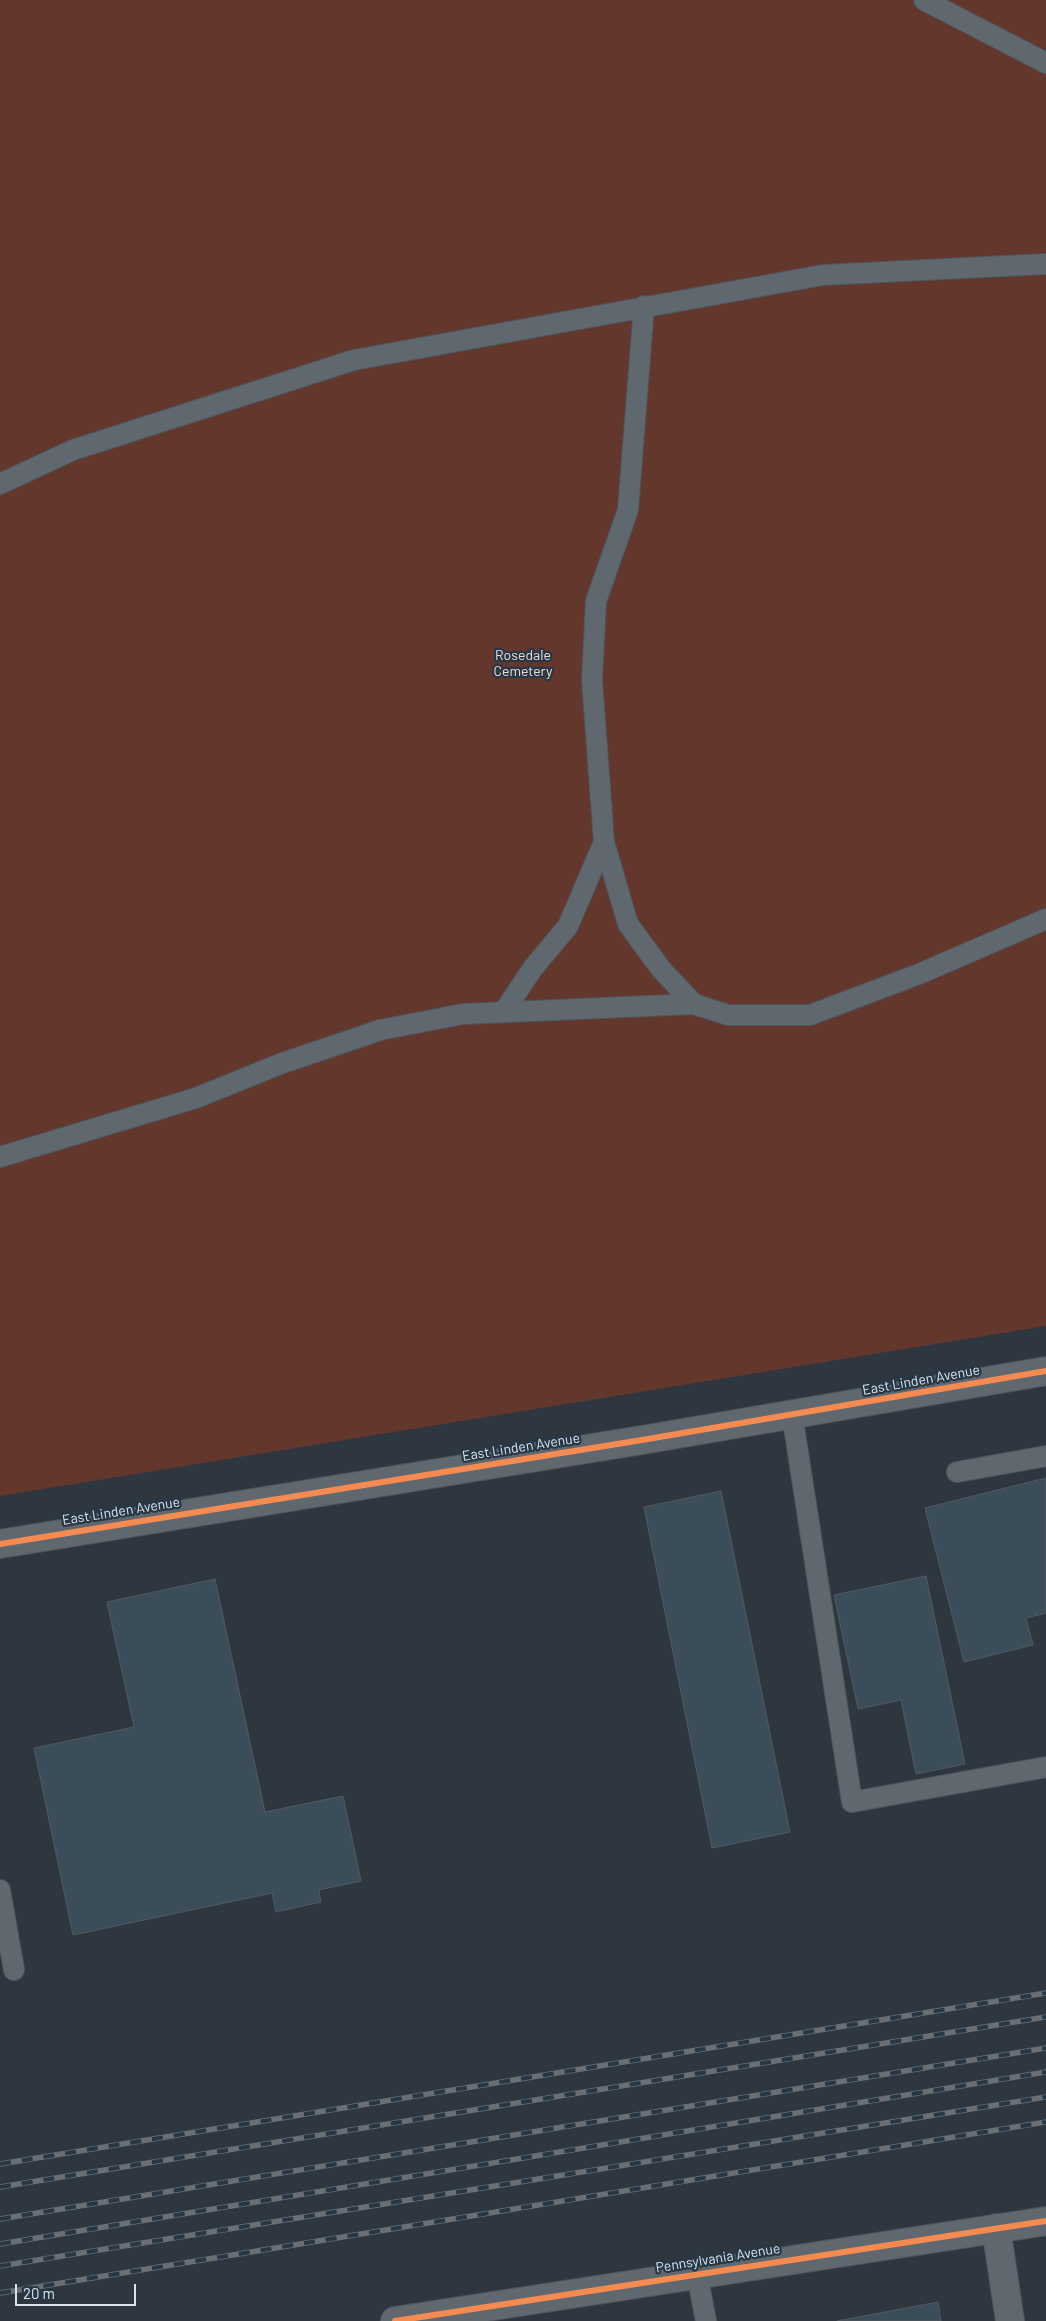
<!DOCTYPE html>
<style>
body{margin:0}
#map{position:relative;width:1046px;height:2321px;overflow:hidden;background:#2e373f;font-family:Barlow,sans-serif}
canvas{display:block}
.scale{position:absolute;left:15px;top:2284px;width:121px;height:22px;box-sizing:border-box;border:2px solid #d9e3ed;border-top:0;padding-left:6px;font-size:15px;line-height:18px;white-space:nowrap;color:#d9e3ed;-webkit-text-stroke:4px #273746;paint-order:stroke}
</style>
<div id="map">
<canvas width="1046" height="2321"></canvas>
<div class="scale">20 m</div>
</div>
<script>
const g = document.querySelector('canvas').getContext('2d');
g.lineJoin = 'round';
function paint(path, color) { g.fillStyle = color; g.fill(path, 'evenodd'); }
const shape = rows => new Path2D(rows.map(r => 'M' + r).join(''));
function trace(path, color, width, dash) { g.strokeStyle = color; g.lineWidth = width; g.lineCap = dash ? 'butt' : 'round'; g.setLineDash(dash || []); g.stroke(path); }
function drawText(font, color, halo, rows, align = 'center') {
  g.font = font + ' Barlow,sans-serif'; g.lineWidth = 4.5; g.setLineDash([]); g.textBaseline = 'middle'; g.strokeStyle = halo; g.fillStyle = color; for (const [text, x, y, turn = 0] of rows) {
    g.save(); g.translate(x, y); g.rotate((+turn || 0) * Math.PI / 180); g.textAlign = isNaN(turn) ? turn : align; if (halo) g.strokeText(text, 0, 0); g.fillText(text, 0, 0); g.restore();
  }
}
const green = shape([
 [0,0,1046,0,1046,1326,0,1496]
]);
const building = shape([
 [1046,1478,1046,1613,1026,1618,1033,1645,964,1662,925,1508,1046,1478],
 [721,1491,790,1832,712,1848,644,1507,721,1491],
 [926,1576,965,1764,916,1774,901,1700,858,1709,834,1595,926,1576],
 [215,1579,265,1812,343,1796,361,1881,319,1890,321,1902,276,1912,272,1893,73,1935,34,1748,134,1727,107,1602,215,1579],
 [938,2302,941,2321,837,2321,938,2302]
]);
const service = shape([
 [924,0,1046,63],
 [0,484,73,450,354,360,823,275,1046,264],
 [604,842,628,924,661,969,694,1004],
 [505,1010,533,968,568,926,604,842,592,680,596,601,628,510,644,306],
 [0,1157,196,1098,280,1064,380,1030,463,1014,694,1004,728,1015,810,1015,919,974,1046,919],
 [792,1414,852,1802,1046,1767],
 [957,1472,1046,1456],
 [0,1890,14,1970],
 [697,2274,706,2321]
]);
const minor = shape([
 [996,2228,1010,2321],
 [395,2321,1046,2221]
]);
const tertiary = shape([
 [0,1544,642,1440,1046,1371]
]);
const rail = shape([
 [0,2164,1046,1993],
 [0,2187,1046,2017],
 [0,2219,1046,2048],
 [0,2244,1046,2072],
 [0,2266,1046,2097],
 [0,2293,1046,2122]
]);
const cycleway = shape([
 [0,1544,642,1440,1046,1371],
 [395,2321,1046,2221]
]);
const parkNames = [
 ["Rosedale",523,655],
 ["Cemetery",523,671]
];
const streetNames = [
 ["East Linden Avenue",921,1380,-10],
 ["East Linden Avenue",521,1447,-9],
 ["East Linden Avenue",121,1511,-9],
 ["Pennsylvania Avenue",718,2258,-9]
];
paint(green, '#64372d');
paint(building, '#3c4d5a');
trace(building, '#525961', 1);
trace(service, '#4e565d', 22);
trace(minor, '#4e565d', 30);
trace(tertiary, '#4e565d', 30);
trace(service, '#60686f', 20);
trace(minor, '#60686f', 28);
trace(tertiary, '#60686f', 28);
trace(rail, '#696f75', 5.5);
trace(rail, '#273746', 4, [11]);
trace(cycleway, '#f68b52', 6);
drawText('14px', '#f2dad4', '#273746', parkNames);
drawText('14px', '#d9e3ed', '#273746', streetNames);
</script>
